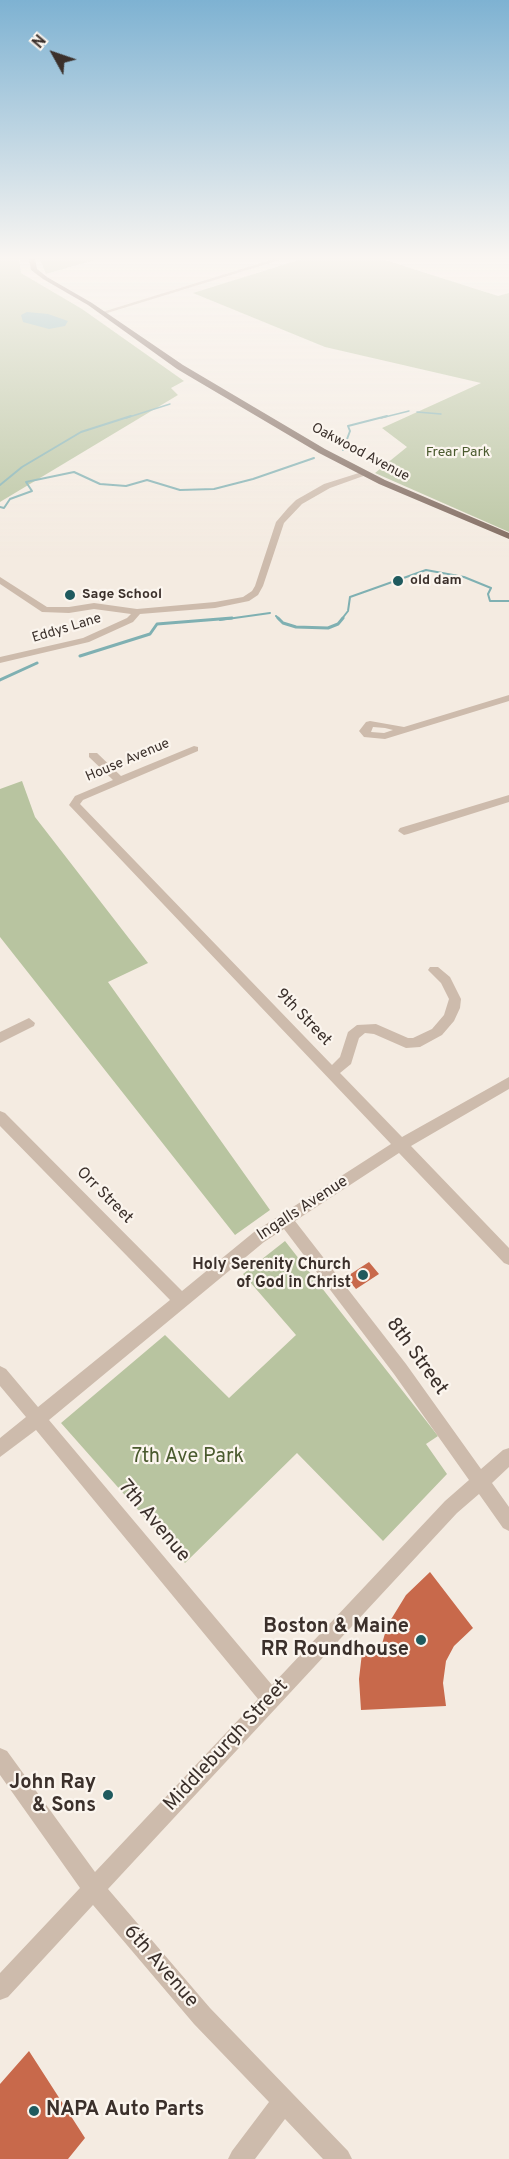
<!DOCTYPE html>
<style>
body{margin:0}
#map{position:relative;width:509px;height:2159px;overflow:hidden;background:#f4ebe1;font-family:Overpass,sans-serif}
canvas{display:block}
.north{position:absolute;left:24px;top:24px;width:60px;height:60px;-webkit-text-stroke:4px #fbf5ee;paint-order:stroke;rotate:310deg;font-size:16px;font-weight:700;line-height:24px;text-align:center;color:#3b302b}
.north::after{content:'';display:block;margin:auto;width:21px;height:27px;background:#3b302b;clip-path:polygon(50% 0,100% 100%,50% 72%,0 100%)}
</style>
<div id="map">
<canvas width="509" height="2159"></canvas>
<div class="north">N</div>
</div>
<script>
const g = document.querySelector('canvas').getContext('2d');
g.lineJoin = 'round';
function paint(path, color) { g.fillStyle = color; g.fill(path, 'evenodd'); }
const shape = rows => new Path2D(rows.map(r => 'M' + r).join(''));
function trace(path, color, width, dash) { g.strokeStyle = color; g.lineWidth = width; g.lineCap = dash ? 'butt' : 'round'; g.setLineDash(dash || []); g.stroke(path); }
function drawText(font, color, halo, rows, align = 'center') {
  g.font = font + ' Overpass,sans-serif'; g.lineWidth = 4.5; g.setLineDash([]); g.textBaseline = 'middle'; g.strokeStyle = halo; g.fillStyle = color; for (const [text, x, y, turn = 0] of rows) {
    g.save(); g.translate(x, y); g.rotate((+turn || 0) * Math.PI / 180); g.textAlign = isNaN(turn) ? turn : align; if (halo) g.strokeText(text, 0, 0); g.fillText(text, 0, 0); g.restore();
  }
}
const green = shape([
 [0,259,19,259,21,273,82,309,184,381,171,388,178,395,0,502],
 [40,259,97,259,46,274],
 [302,259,382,259,498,296,509,293,509,532,375,473,407,447,382,428,481,383,325,347,193,293],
 [22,781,35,817,148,963,108,982,270,1210,235,1235,0,937,0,789],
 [285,1241,438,1436,426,1444,447,1474,383,1541,297,1453,185,1563,61,1423,165,1335,229,1398,296,1335,243,1274]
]);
const water = shape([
 [27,312,48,314,68,321,65,326,49,329,23,322,21,315]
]);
const streamFar2 = shape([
 [417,412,441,414],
 [126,418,170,404],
 [381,418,409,411]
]);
const streamFar1 = shape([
 [343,450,350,431,348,426,387,416],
 [0,485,22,467,81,432,131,416],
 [0,507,4,508,10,499,32,491,26,482,74,472,100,484,126,486,147,480,180,490,214,489,253,479,314,458],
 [276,616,280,620],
 [220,620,270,613],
 [341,620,348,611,350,597,426,570,464,577,491,588,488,594,490,601,509,601]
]);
const stream = shape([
 [278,618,283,623,296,627,328,628,338,624,343,618],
 [80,656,150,634,157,624,232,618],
 [0,680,37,663]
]);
const building = shape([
 [369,1262,379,1274,356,1289,346,1277],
 [430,1572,473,1628,454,1646,446,1661,443,1683,446,1706,361,1710,359,1679,362,1653,379,1655,387,1626,406,1595],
 [29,2051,85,2138,68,2159,0,2159,0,2084]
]);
const minor = shape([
 [274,259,283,259,104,314,99,313,274,259],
 [362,472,369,474,330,488,302,504,284,523,263,586,258,595,249,601,215,608,140,614,133,622,89,642,0,663,0,657,83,638,127,618,131,614,94,609,69,613,42,612,0,584,0,577,47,607,69,607,94,603,137,609,215,602,243,597,252,591,255,586,276,522,288,508,296,500,324,484,362,472],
 [509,695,509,701,385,739,364,737,359,731,366,722,370,721,404,727,509,695],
 [373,727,385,728,393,730,384,733,371,732,373,727],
 [194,746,198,747,198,751,83,800,80,804,332,1065,340,1057,348,1032,357,1025,376,1024,408,1038,413,1038,432,1029,444,1015,449,999,441,983,428,970,430,967,438,967,450,977,461,999,460,1008,454,1021,442,1035,420,1047,406,1048,374,1034,365,1033,359,1038,351,1064,340,1073,402,1137,509,1077,509,1089,411,1146,509,1248,509,1265,504,1263,399,1153,295,1221,406,1364,481,1469,503,1450,509,1448,509,1467,492,1483,509,1507,509,1531,503,1528,479,1494,457,1513,108,1889,210,2008,348,2151,352,2159,323,2159,285,2119,255,2159,228,2159,232,2151,269,2102,194,2024,93,1905,8,1997,0,2000,0,1973,80,1888,0,1775,0,1748,7,1751,95,1872,258,1699,36,1430,0,1457,0,1438,26,1417,0,1386,0,1366,6,1369,38,1407,170,1300,0,1126,0,1111,5,1113,182,1291,254,1232,391,1144,69,805,75,796,113,780,89,757,89,753,97,753,121,776,194,746],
 [284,1229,394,1374,469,1480,445,1501,272,1685,49,1420,264,1242,284,1229],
 [509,795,509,802,408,834,404,835,398,831,400,828,509,795],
 [29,1018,35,1023,34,1026,0,1043,0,1032,29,1018]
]);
const major = shape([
 [29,259,35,259,37,269,47,277,92,303,183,365,325,449,385,480,509,533,509,539,379,484,319,453,177,369,88,305,43,279,31,270,29,259]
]);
const markers = [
 [398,581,6,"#1f5a5e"],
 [70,595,6,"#1f5a5e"],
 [363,1275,6,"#1f5a5e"],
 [421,1640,6,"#1f5a5e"],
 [108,1795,6,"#1f5a5e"],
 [34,2111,6,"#1f5a5e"]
];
const farStreetnames = [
 ["Oakwood Avenue",360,453,28],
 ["Eddys Lane",67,629,-17],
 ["House Avenue",128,761,-23]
];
const farParknames = [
 ["Frear Park",458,453]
];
const farPoinames = [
 ["old dam",410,581],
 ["Sage School",82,595]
];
const streetNames = [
 ["9th Street",303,1018,46],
 ["Orr Street",104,1196,45],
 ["Ingalls Avenue",303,1209,-33]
];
const poiNames = [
 ["Holy Serenity Church",351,1266],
 ["of God in Christ",351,1284]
];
const nearStreetnames = [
 ["8th Street",416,1357,54],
 ["7th Avenue",153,1522,50],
 ["Middleburgh Street",227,1746,-47],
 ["6th Avenue",160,1967,49]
];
const nearParknames = [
 ["7th Ave Park",188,1458]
];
const nearPoinames = [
 ["Boston & Maine",409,1628],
 ["RR Roundhouse",409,1651],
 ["John Ray",96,1784],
 ["& Sons",96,1807],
 ["NAPA Auto Parts",46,2111,"left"]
];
paint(green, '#b8c4a0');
paint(water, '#7fb0b2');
trace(streamFar2, '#7fb0b2', 1.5);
trace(streamFar1, '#7fb0b2', 2);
trace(stream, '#7fb0b2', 3);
paint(building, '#c8694b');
paint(minor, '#cdbbac');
paint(major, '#7d675c');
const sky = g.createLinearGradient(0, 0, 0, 561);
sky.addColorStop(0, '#7eb2d2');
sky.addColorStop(0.46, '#faf6f2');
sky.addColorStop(1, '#faf6f200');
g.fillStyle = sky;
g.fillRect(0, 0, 509, 561);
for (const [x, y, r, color] of markers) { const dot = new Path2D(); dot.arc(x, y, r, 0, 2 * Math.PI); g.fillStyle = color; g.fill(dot); trace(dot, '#fbf5ee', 2); }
drawText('14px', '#3b302b', '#fbf5ee', farStreetnames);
drawText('14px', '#4a5a2e', '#fbf5ee', farParknames);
drawText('bold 14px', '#3b302b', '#fbf5ee', farPoinames, 'left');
drawText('16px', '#3b302b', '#fbf5ee', streetNames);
drawText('bold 16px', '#3b302b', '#fbf5ee', poiNames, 'right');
drawText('20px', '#3b302b', '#fbf5ee', nearStreetnames);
drawText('20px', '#4a5a2e', '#fbf5ee', nearParknames);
drawText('bold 20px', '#3b302b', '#fbf5ee', nearPoinames, 'right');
</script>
